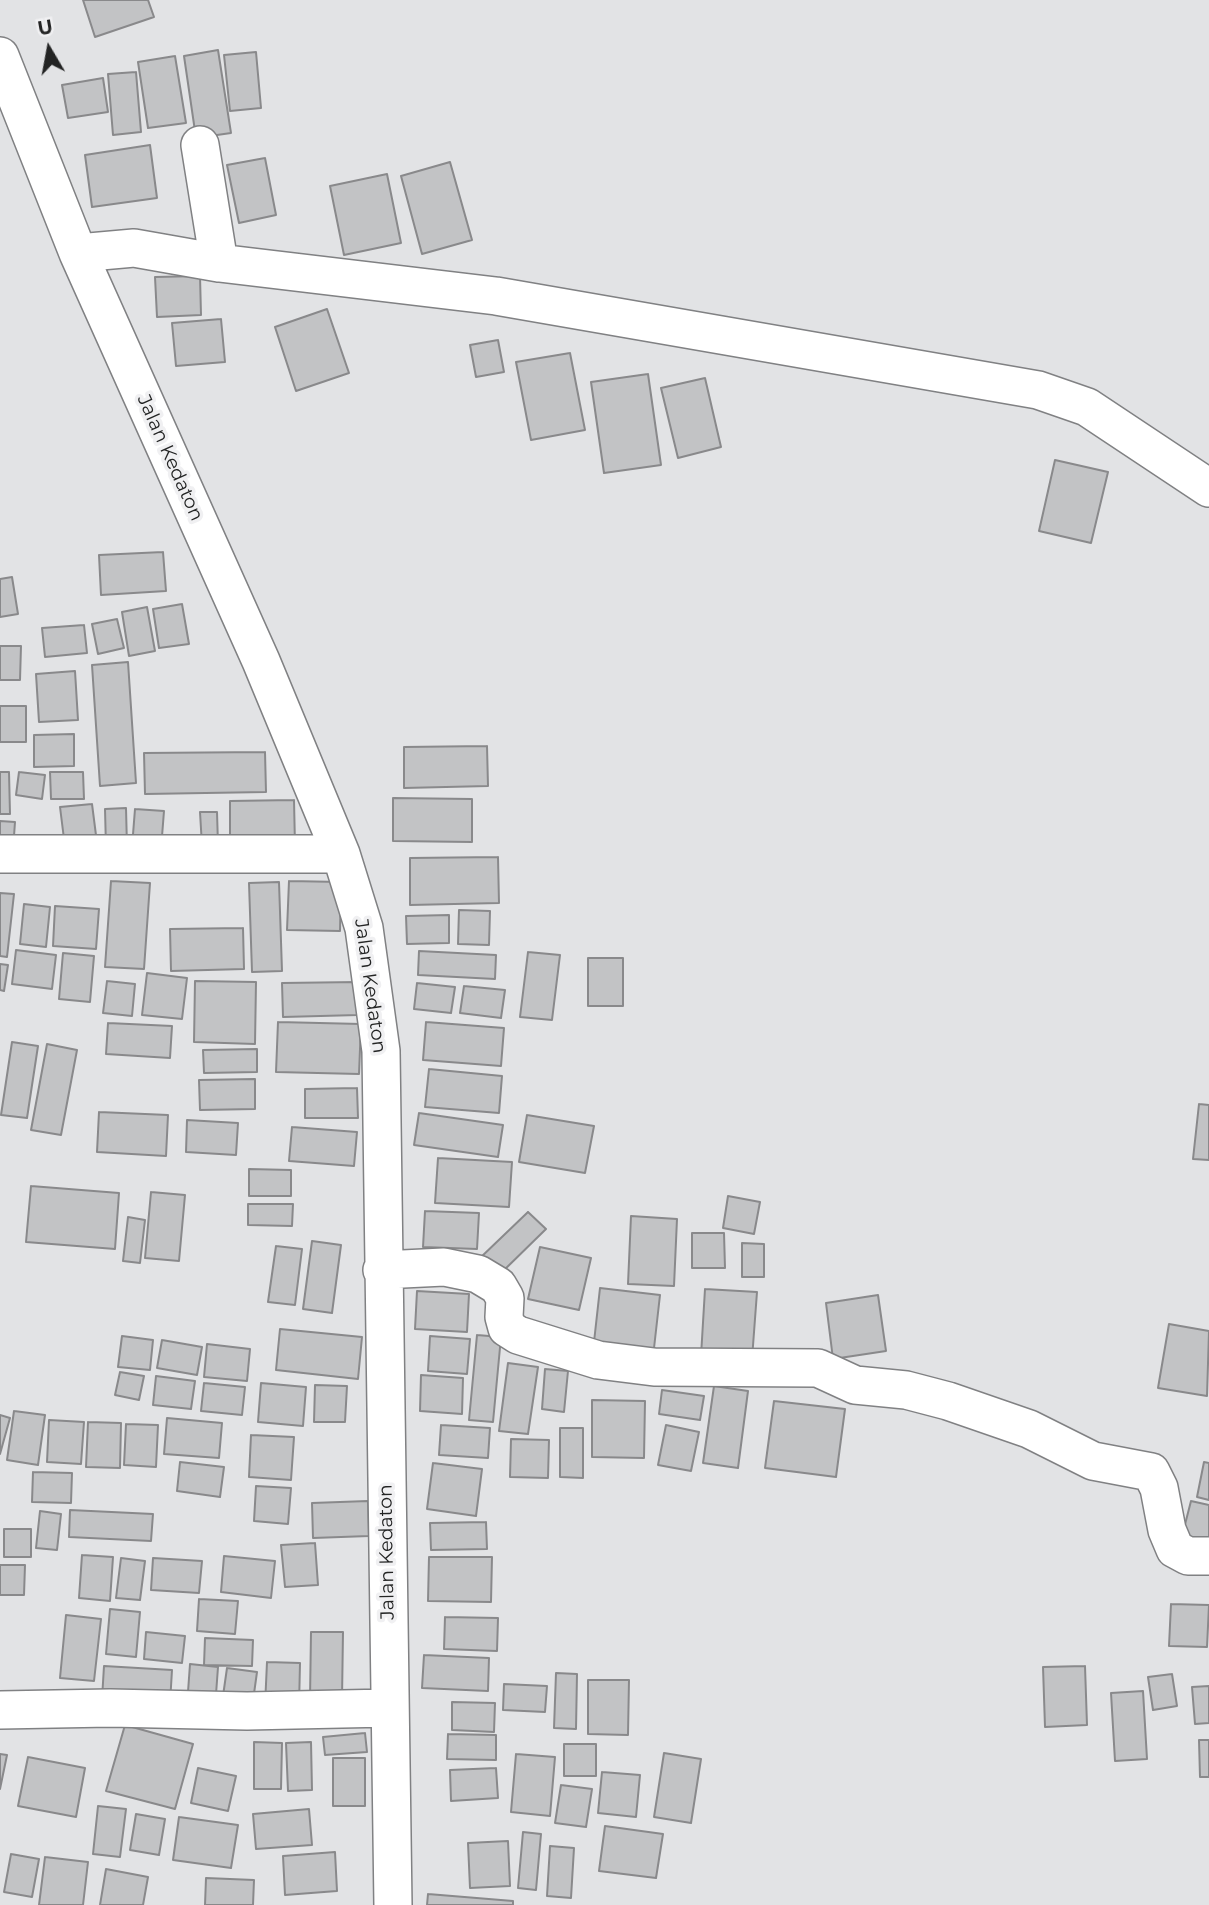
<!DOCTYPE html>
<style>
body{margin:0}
#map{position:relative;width:1209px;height:1905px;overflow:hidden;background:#e2e3e5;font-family:Montserrat,sans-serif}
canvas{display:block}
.north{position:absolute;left:14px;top:14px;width:70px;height:70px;-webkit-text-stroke:5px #f0f0f2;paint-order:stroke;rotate:350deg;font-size:19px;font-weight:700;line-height:28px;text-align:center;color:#232424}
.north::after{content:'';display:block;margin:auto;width:24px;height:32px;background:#232424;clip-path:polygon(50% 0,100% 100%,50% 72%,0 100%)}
</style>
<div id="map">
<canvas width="1209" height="1905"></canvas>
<div class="north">U</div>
</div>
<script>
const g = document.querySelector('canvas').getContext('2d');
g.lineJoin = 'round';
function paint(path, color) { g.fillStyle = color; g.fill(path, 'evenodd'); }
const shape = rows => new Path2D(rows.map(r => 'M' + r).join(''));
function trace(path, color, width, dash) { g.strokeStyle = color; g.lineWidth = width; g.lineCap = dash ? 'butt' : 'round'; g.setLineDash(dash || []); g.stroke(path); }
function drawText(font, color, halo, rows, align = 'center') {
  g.font = font + ' Montserrat,sans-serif'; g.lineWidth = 7; g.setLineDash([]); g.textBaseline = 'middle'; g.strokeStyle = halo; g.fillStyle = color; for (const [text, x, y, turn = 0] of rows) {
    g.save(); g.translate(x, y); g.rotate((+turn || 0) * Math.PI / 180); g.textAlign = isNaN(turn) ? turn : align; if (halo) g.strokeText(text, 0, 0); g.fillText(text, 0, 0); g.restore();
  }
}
const building = shape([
 [83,0,148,0,154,17,95,37,83,0],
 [218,50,231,133,196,138,184,56,218,50],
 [256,52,261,108,230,111,224,55,256,52],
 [175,56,186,123,148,128,138,62,175,56],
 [136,72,141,132,113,135,108,74,136,72],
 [103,78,108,112,68,118,62,85,103,78],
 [150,145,157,198,92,207,85,155,150,145],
 [265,158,276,215,239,223,227,165,265,158],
 [450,162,472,240,422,254,401,176,450,162],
 [387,174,401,243,344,255,330,186,387,174],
 [200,276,201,315,157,317,155,277,200,276],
 [327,309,349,373,296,391,275,327,327,309],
 [221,319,225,362,176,366,172,323,221,319],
 [498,340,504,372,476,377,470,345,498,340],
 [570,353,585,430,531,440,516,362,570,353],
 [648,374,661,465,604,473,591,382,648,374],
 [705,378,721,447,678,458,661,388,705,378],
 [1055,460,1108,472,1091,543,1039,531,1055,460],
 [163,552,166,591,101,595,99,555,163,552],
 [12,577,18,614,0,617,0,579,12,577],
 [182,604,189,644,159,648,153,609,182,604],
 [147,607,155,651,129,656,122,612,147,607],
 [117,619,124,648,98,654,92,624,117,619],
 [84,625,87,653,45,657,42,628,84,625],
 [0,646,21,646,20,680,0,680,0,646],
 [128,662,136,783,100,786,92,665,128,662],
 [75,671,78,720,39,722,36,674,75,671],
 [0,706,26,706,26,742,0,742,0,706],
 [74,734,74,766,34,767,34,735,74,734],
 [487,746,488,786,404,788,404,747,487,746],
 [265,752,266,792,145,794,144,753,265,752],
 [0,772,9,772,10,814,0,814,0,772],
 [19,772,45,775,42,799,16,795,19,772],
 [50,772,83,772,84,799,51,799,50,772],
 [393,798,472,799,472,842,393,841,393,798],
 [294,800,295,846,230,847,230,801,294,800],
 [92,804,97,843,65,847,60,807,92,804],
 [126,808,127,847,106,848,105,809,126,808],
 [135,809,164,811,161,849,132,847,135,809],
 [200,812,217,812,218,845,202,846,200,812],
 [0,821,15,822,13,850,0,849,0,821],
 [498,857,499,903,410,905,410,858,498,857],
 [111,881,150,883,144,969,105,967,111,881],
 [289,881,341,882,340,931,287,930,289,881],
 [279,882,282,971,252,972,249,883,279,882],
 [0,893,14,894,7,957,0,956,0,893],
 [24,904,50,907,46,947,20,944,24,904],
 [55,906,99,909,96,949,53,946,55,906],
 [459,910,490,911,489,945,458,944,459,910],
 [449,915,449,943,407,944,406,916,449,915],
 [243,928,244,969,171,971,170,929,243,928],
 [16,950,56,955,52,989,12,984,16,950],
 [419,951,496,955,495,979,418,975,419,951],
 [528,952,560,955,552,1020,520,1017,528,952],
 [63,953,94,956,90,1002,59,999,63,953],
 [588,958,623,958,623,1006,588,1006,588,958],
 [0,964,8,965,4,991,0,990,0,964],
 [147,973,187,978,182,1019,142,1015,147,973],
 [107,981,135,984,132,1016,103,1013,107,981],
 [195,981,256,982,255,1044,194,1042,195,981],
 [358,982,358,1015,283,1017,282,983,358,982],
 [417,983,455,987,451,1013,414,1009,417,983],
 [464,986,505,990,501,1018,460,1013,464,986],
 [278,1022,361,1024,359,1074,276,1072,278,1022],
 [426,1022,504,1028,501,1066,423,1060,426,1022],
 [108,1023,172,1026,170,1058,106,1054,108,1023],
 [12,1042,38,1046,27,1118,1,1115,12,1042],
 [47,1044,77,1050,61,1135,31,1130,47,1044],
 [257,1049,257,1072,204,1073,203,1050,257,1049],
 [429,1069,502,1076,499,1113,425,1107,429,1069],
 [255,1079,255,1109,200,1110,199,1080,255,1079],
 [357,1088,358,1118,305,1118,305,1089,357,1088],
 [1199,1104,1209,1105,1209,1160,1193,1159,1199,1104],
 [99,1112,168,1115,166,1156,97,1152,99,1112],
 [419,1113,503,1125,498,1157,414,1145,419,1113],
 [527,1115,594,1126,585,1173,519,1162,527,1115],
 [187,1120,238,1123,236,1155,186,1152,187,1120],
 [292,1127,357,1132,354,1166,289,1161,292,1127],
 [438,1158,512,1162,509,1207,435,1203,438,1158],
 [249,1169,291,1170,291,1196,249,1196,249,1169],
 [31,1186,119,1193,115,1249,26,1242,31,1186],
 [151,1192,185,1195,179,1261,145,1258,151,1192],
 [728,1196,760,1202,754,1234,723,1228,728,1196],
 [248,1204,293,1204,292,1226,248,1225,248,1204],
 [425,1211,479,1213,477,1249,423,1247,425,1211],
 [528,1212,546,1229,497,1277,479,1259,528,1212],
 [631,1216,677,1219,674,1286,628,1284,631,1216],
 [128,1217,145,1220,140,1263,123,1261,128,1217],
 [692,1233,724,1233,725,1268,692,1268,692,1233],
 [312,1241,341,1245,332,1313,303,1309,312,1241],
 [742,1243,764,1244,764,1277,742,1277,742,1243],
 [276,1246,302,1249,295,1305,268,1302,276,1246],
 [540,1247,591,1258,579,1310,528,1299,540,1247],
 [600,1288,660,1295,653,1357,593,1351,600,1288],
 [705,1289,757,1292,752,1359,701,1356,705,1289],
 [417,1291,469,1294,467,1332,415,1329,417,1291],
 [878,1295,886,1351,833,1359,826,1303,878,1295],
 [1169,1324,1209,1331,1207,1396,1158,1388,1169,1324],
 [280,1329,362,1337,358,1379,276,1370,280,1329],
 [477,1335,501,1337,493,1422,469,1420,477,1335],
 [122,1336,153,1340,150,1370,118,1367,122,1336],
 [430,1336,470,1339,467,1374,428,1371,430,1336],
 [162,1340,202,1347,197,1375,157,1368,162,1340],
 [207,1344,250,1349,247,1381,204,1377,207,1344],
 [508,1363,538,1367,528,1434,499,1431,508,1363],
 [545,1369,568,1371,564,1412,542,1409,545,1369],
 [120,1372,144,1376,139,1400,115,1395,120,1372],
 [421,1375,463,1378,462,1414,420,1411,421,1375],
 [156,1376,195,1381,191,1409,153,1405,156,1376],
 [204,1383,245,1387,242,1415,201,1411,204,1383],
 [261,1383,306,1387,303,1426,258,1422,261,1383],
 [315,1385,347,1386,345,1422,314,1422,315,1385],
 [714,1386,748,1391,738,1468,703,1463,714,1386],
 [662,1390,704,1396,700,1420,659,1414,662,1390],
 [592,1400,645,1401,644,1458,592,1457,592,1400],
 [774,1401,845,1409,836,1477,765,1468,774,1401],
 [14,1411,45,1415,38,1465,7,1460,14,1411],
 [0,1415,10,1418,0,1454,0,1415],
 [167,1418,222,1423,219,1458,164,1454,167,1418],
 [49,1420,84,1422,81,1464,47,1462,49,1420],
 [88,1422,121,1423,120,1468,86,1467,88,1422],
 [126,1424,158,1425,156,1467,124,1465,126,1424],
 [441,1425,490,1428,488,1458,439,1455,441,1425],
 [666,1425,699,1432,691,1471,658,1465,666,1425],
 [560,1428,583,1428,583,1478,560,1477,560,1428],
 [251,1435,294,1437,291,1480,249,1477,251,1435],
 [511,1439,549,1440,548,1478,510,1477,511,1439],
 [180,1462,224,1467,220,1497,177,1491,180,1462],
 [1204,1462,1209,1463,1209,1500,1197,1497,1204,1462],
 [433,1463,482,1469,476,1516,427,1509,433,1463],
 [33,1472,72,1473,71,1503,32,1502,33,1472],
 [256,1486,291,1488,288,1524,254,1521,256,1486],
 [368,1501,369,1536,313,1538,312,1503,368,1501],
 [1191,1501,1209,1505,1209,1551,1180,1544,1191,1501],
 [70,1510,153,1514,151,1541,69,1537,70,1510],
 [40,1511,61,1514,57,1550,36,1548,40,1511],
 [486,1522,487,1549,431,1550,430,1523,486,1522],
 [4,1529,31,1529,31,1557,4,1557,4,1529],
 [315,1543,318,1585,285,1587,281,1545,315,1543],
 [82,1555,113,1557,110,1601,79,1598,82,1555],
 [224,1556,275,1561,271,1598,221,1592,224,1556],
 [429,1557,492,1557,491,1602,428,1601,429,1557],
 [121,1558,145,1561,140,1600,116,1598,121,1558],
 [153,1558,202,1561,199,1593,151,1590,153,1558],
 [0,1565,25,1565,24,1595,0,1595,0,1565],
 [199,1599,238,1601,235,1634,197,1631,199,1599],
 [1171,1604,1209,1605,1207,1647,1169,1646,1171,1604],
 [110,1609,140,1612,136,1657,106,1654,110,1609],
 [66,1615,101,1619,94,1681,60,1678,66,1615],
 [445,1617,498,1618,497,1651,444,1649,445,1617],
 [146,1632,185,1636,182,1663,144,1659,146,1632],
 [311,1632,343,1632,342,1699,310,1699,311,1632],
 [205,1638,253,1640,252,1666,204,1665,205,1638],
 [424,1655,489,1658,488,1691,422,1688,424,1655],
 [267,1662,300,1663,299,1707,265,1706,267,1662],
 [190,1664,218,1667,215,1708,187,1706,190,1664],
 [104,1666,172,1670,170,1703,102,1699,104,1666],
 [1085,1666,1087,1725,1045,1727,1043,1667,1085,1666],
 [227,1668,257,1672,252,1708,222,1703,227,1668],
 [556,1673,577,1674,576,1729,554,1728,556,1673],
 [1172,1674,1177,1706,1153,1710,1148,1677,1172,1674],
 [588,1680,629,1680,628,1735,588,1734,588,1680],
 [504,1684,547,1686,545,1712,503,1710,504,1684],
 [1209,1686,1209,1723,1195,1724,1192,1687,1209,1686],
 [1143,1691,1147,1759,1115,1761,1111,1693,1143,1691],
 [452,1702,495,1703,494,1732,452,1730,452,1702],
 [125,1725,193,1744,175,1809,106,1791,125,1725],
 [365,1733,367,1752,325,1755,323,1737,365,1733],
 [448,1734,496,1735,496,1760,447,1759,448,1734],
 [1199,1740,1209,1740,1209,1777,1200,1777,1199,1740],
 [254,1742,282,1743,281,1789,254,1789,254,1742],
 [311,1742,312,1790,288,1791,286,1743,311,1742],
 [564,1744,596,1744,596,1776,564,1776,564,1744],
 [664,1753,701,1759,691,1823,654,1817,664,1753],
 [0,1754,7,1755,0,1789,0,1754],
 [516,1754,555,1757,550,1816,511,1812,516,1754],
 [28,1757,85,1768,76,1817,18,1806,28,1757],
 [333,1758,365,1758,365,1806,333,1806,333,1758],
 [198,1768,236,1776,228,1811,191,1803,198,1768],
 [496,1768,498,1798,451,1801,450,1770,496,1768],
 [602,1772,640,1775,636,1817,598,1813,602,1772],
 [561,1785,592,1789,586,1827,555,1823,561,1785],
 [98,1806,126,1809,120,1857,93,1854,98,1806],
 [309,1809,312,1845,256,1849,253,1814,309,1809],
 [136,1814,165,1819,159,1855,130,1850,136,1814],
 [179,1817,238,1825,231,1868,173,1860,179,1817],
 [605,1826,663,1834,656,1878,599,1871,605,1826],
 [523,1832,541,1834,536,1890,518,1888,523,1832],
 [508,1841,510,1886,470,1888,468,1843,508,1841],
 [550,1846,574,1848,571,1898,547,1896,550,1846],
 [335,1852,337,1891,285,1895,283,1856,335,1852],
 [11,1854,39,1859,32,1897,4,1892,11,1854],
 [45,1857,88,1862,83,1905,39,1905,45,1857],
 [106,1869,148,1877,143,1905,100,1905,106,1869],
 [206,1878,254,1880,253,1905,205,1905,206,1878],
 [428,1894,513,1901,513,1905,427,1905,428,1894]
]);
const minor = shape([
 [0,56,78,253,261,661,341,854,364,928,381,1051,393,1905],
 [200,145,219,263],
 [78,253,134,248,219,263,496,296,1038,390,1087,407,1209,488],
 [0,854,341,854],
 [382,1270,444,1267,478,1274,498,1286,505,1298,504,1317,507,1328,518,1335,598,1360,654,1367,818,1368,855,1385,906,1390,948,1401,1029,1429,1093,1461,1151,1472,1159,1488,1167,1530,1175,1549,1188,1556,1209,1556],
 [0,1710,110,1708,247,1711,389,1708]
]);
const streetNames = [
 ["Jalan Kedaton",170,458,66],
 ["Jalan Kedaton",370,986,82],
 ["Jalan Kedaton",387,1552,-91]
];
paint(building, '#c2c3c5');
trace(building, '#89898b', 2);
trace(minor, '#808183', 40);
trace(minor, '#fff', 37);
drawText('19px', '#232424', '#f0f0f2', streetNames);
</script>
